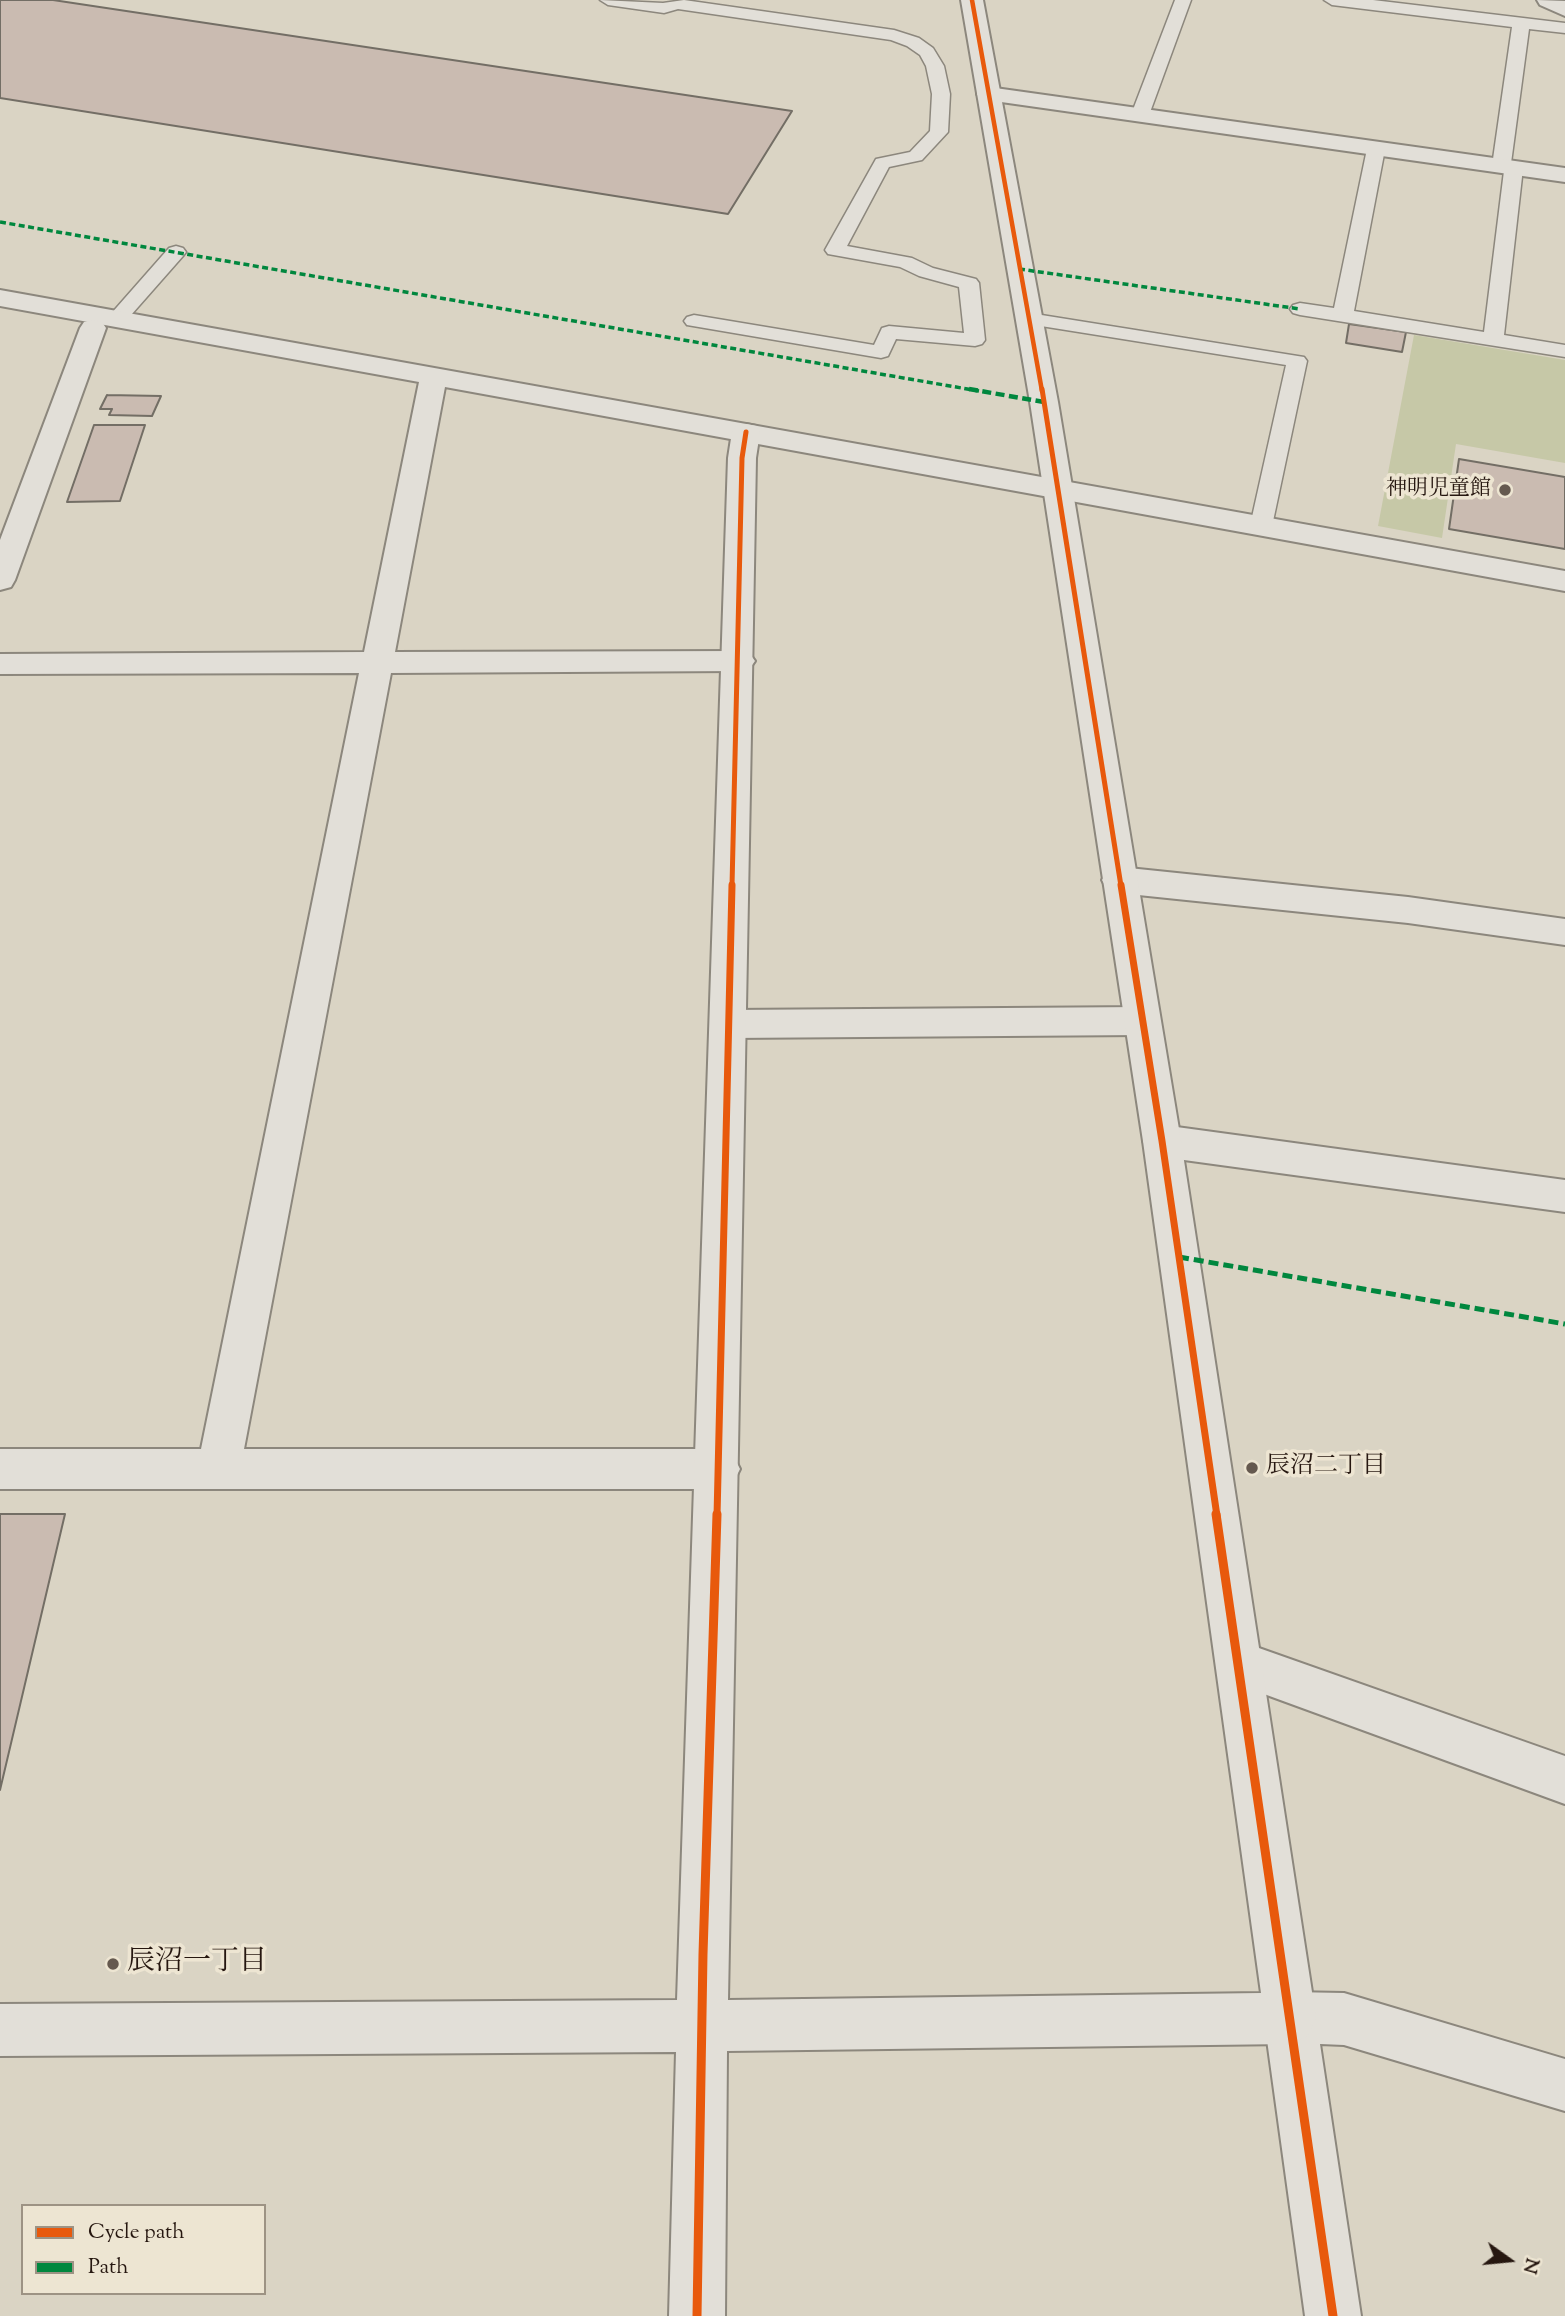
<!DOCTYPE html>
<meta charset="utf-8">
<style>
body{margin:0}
#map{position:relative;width:1565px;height:2316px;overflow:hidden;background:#dad4c4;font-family:"Sorts Mill Goudy",serif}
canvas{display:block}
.legend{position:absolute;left:21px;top:2204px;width:245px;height:91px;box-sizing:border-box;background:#ede5d2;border:2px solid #9d9384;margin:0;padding:9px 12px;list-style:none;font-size:21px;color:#261710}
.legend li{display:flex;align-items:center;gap:14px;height:35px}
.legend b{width:35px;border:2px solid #9d9384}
.north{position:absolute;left:1474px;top:2225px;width:70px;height:70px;-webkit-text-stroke:5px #ede5d2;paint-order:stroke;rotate:105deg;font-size:19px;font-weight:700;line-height:28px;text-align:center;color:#261710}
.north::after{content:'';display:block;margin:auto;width:24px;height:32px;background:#261710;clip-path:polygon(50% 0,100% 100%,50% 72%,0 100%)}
</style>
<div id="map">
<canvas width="1565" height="2316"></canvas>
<ul class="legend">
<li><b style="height:9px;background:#e8590c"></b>Cycle path</li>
<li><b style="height:9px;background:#00873e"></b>Path</li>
</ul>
<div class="north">N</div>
</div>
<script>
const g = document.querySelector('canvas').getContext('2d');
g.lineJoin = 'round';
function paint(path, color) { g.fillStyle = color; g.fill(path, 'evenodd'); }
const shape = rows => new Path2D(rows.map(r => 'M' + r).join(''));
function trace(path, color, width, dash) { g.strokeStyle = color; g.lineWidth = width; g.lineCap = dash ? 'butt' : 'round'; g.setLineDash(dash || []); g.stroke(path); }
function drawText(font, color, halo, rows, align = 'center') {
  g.font = font + ' "Sorts Mill Goudy","Noto Serif JP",serif'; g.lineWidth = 7; g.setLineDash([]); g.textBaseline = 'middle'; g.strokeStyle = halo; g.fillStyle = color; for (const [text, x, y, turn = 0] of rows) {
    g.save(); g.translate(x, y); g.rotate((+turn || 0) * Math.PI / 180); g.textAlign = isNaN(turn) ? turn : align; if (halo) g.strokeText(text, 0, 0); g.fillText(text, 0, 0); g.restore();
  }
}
const green = shape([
 [1414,335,1565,360,1565,463,1456,444,1442,538,1378,526]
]);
const building = shape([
 [0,0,53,0,792,111,728,214,0,98,0,0],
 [1349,324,1406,332,1402,352,1346,343,1349,324],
 [107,395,161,396,152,416,109,415,112,409,100,409,107,395],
 [94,425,145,425,120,501,67,502,94,425],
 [1459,459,1565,477,1565,549,1449,529,1459,459],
 [0,1514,65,1514,0,1790,0,1514]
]);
const service = shape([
 [600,0,663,3,684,0,894,30,919,38,933,48,944,66,950,94,948,132,922,160,889,167,847,246,912,258,933,268,976,279,979,283,985,340,982,344,975,346,896,339,888,356,881,358,687,325,684,321,687,317,694,315,874,345,882,328,889,326,964,333,959,287,919,276,900,267,828,254,825,250,876,159,910,152,930,131,932,94,926,66,920,55,907,46,891,40,678,9,664,13,608,5,600,0],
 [1175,0,1191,0,1149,115,1140,120,1134,119,1131,115,1175,0],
 [1324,0,1373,0,1565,23,1565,33,1529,29,1511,163,1521,164,1523,168,1504,335,1565,345,1565,357,1300,315,1293,313,1290,309,1293,305,1300,303,1334,308,1367,149,1376,144,1385,149,1354,311,1484,332,1504,171,1495,170,1492,166,1512,27,1332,5,1324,0],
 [176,246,183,248,186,252,183,256,124,323,110,323,107,319,110,315,169,248,176,246],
 [1029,313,1304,357,1307,361,1272,526,1269,531,1261,533,1253,531,1250,526,1286,365,1022,323,1019,319,1022,315,1029,313]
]);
const minor = shape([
 [1537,0,1565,1,1565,16,1540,5,1537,0],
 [988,87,1565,168,1565,182,980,99,977,94,980,89,988,87],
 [0,290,1565,571,1565,591,445,387,395,652,739,651,750,654,755,661,750,668,739,671,391,673,244,1449,718,1449,733,1455,740,1469,733,1483,718,1489,0,1489,0,1449,201,1449,359,673,0,674,0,654,364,652,419,382,0,306,0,290],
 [1119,867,1408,897,1565,919,1565,945,1408,923,1119,893,1107,889,1102,880,1107,871,1119,867],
 [1142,1007,1155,1011,1160,1021,1155,1031,1142,1035,730,1038,717,1034,712,1024,717,1014,730,1010,1142,1007],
 [1162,1125,1565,1180,1565,1212,1162,1157,1148,1152,1143,1141,1148,1130,1162,1125],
 [1239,1641,1565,1756,1565,1804,1223,1679,1216,1663,1223,1647,1239,1641],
 [1290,1992,1344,1993,1565,2059,1565,2111,1344,2045,1320,2044,1361,2316,1305,2316,1264,2018,1272,2000,1290,1992]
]);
const tertiary = shape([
 [961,0,983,0,1058,402,1181,1141,1316,2018,1308,2036,1290,2044,727,2051,725,2316,669,2316,676,2052,0,2056,0,2004,677,2000,728,458,732,432,736,426,746,424,756,426,760,432,756,458,728,2000,1261,1993,1143,1141,1030,402,961,0],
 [93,320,102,322,106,328,15,580,11,587,0,590,0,540,80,328,84,322,93,320]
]);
const quietFar2 = shape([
 [0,222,979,391],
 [1019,269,1300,309]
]);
const quietFar1 = shape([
 [969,389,1044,402]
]);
const quiet = shape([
 [1179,1257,1565,1324]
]);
const cyclewayFar3 = shape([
 [972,0,1042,391]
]);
const cyclewayFar2 = shape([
 [1042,389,1121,886],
 [732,886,742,458,746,432]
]);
const cyclewayFar1 = shape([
 [1121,885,1162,1141,1217,1516],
 [717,1516,732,885]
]);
const cycleway = shape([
 [1216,1514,1333,2316],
 [697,2316,703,1954,717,1514]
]);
const markers = [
 [1505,490,7,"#65594f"],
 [1252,1468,7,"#65594f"],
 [113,1964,7,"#65594f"]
];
const farPoinames = [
 ["神明児童館",1491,490]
];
const poiNames = [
 ["辰沼二丁目",1266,1468]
];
const nearPoinames = [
 ["辰沼一丁目",127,1964]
];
paint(green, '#c6c8a7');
paint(building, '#cabbb1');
trace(building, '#736e65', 2);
trace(service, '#8c877d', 3);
trace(minor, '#8c877d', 4);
trace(tertiary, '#8c877d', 4);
paint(service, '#e2dfd8');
paint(minor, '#e2dfd8');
paint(tertiary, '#e2dfd8');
trace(quietFar2, '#00873e', 3.5, [6, 3.5]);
trace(quietFar1, '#00873e', 4.5, [9, 4.5]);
trace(quiet, '#00873e', 5, [10, 5]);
trace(cyclewayFar3, '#e8590c', 4.5);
trace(cyclewayFar2, '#e8590c', 5);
trace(cyclewayFar1, '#e8590c', 7);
trace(cycleway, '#e8590c', 9);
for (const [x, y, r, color] of markers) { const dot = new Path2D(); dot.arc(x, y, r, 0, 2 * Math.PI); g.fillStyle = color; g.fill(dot); trace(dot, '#ede5d2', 2.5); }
drawText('21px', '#261710', '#ede5d2', farPoinames, 'right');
drawText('24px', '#261710', '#ede5d2', poiNames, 'left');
drawText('28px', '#261710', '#ede5d2', nearPoinames, 'left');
</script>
